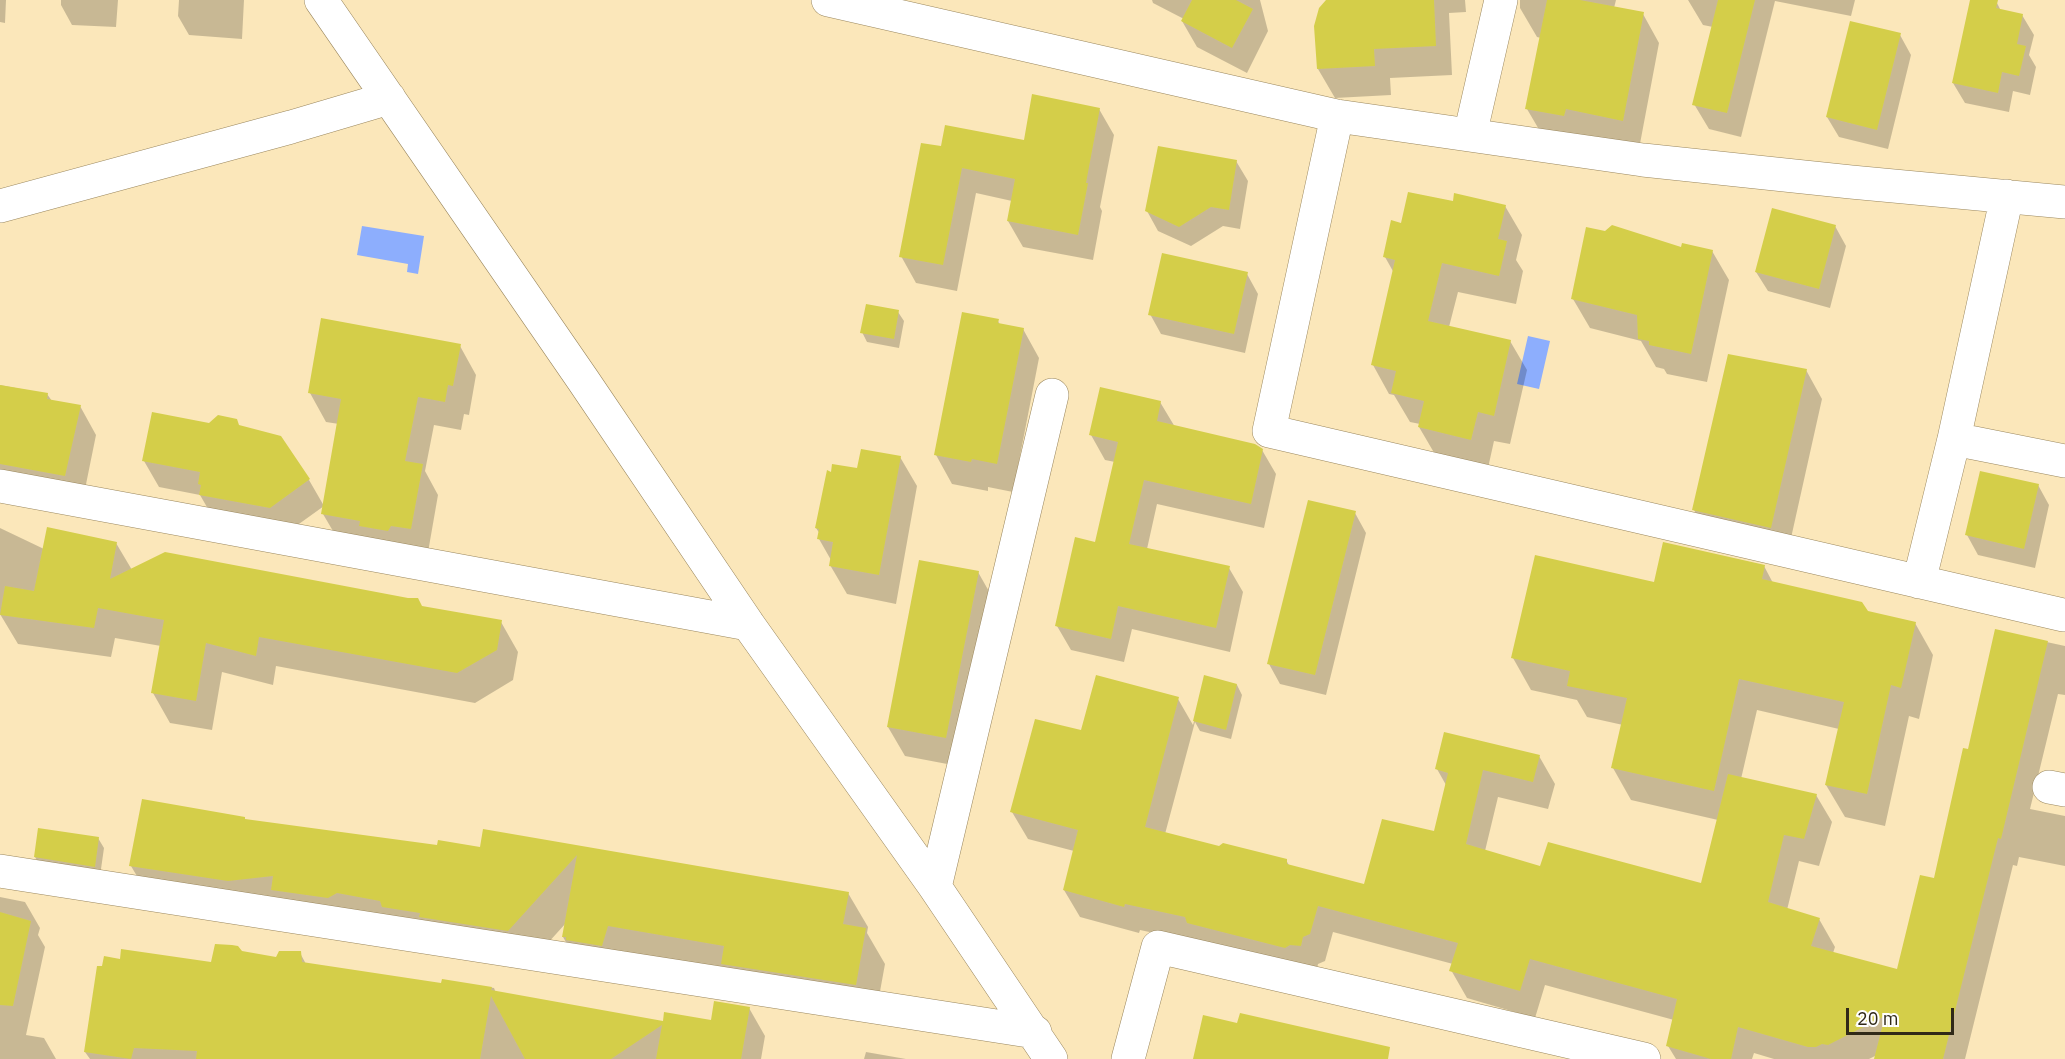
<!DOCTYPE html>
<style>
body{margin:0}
#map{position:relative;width:2065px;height:1059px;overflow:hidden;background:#fbe7ba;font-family:"IBM Plex Sans",sans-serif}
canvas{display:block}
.scale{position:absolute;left:1846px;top:1008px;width:108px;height:27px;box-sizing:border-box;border:3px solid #302918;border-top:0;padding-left:8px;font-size:18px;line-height:21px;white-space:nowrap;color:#302918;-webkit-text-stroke:4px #fff;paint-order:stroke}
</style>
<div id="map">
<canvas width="2065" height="1059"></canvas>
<div class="scale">20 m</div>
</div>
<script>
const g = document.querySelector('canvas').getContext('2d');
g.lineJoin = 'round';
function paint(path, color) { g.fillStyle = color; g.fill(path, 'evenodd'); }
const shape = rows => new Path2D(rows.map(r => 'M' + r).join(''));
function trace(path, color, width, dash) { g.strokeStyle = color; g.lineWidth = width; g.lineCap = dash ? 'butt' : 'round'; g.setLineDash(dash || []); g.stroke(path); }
const water = shape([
 [362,226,424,236,418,274,407,272,408,264,357,255],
 [1528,336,1550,341,1539,389,1517,384]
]);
const shadow = shape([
 [0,0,6,0,5,23,0,22],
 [61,0,118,0,116,27,72,25,61,5],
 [179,0,244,0,242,39,189,35,178,16],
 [1152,0,1260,0,1268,31,1247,73,1197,47,1182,21,1184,19,1153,3],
 [1328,0,1465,0,1466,12,1449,13,1452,75,1390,78,1391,95,1335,98,1318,69],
 [1520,0,1616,0,1614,8,1643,14,1659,43,1639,149,1544,138,1527,109,1541,38,1537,37,1520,8],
 [1688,0,1855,0,1851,16,1775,1,1741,137,1709,129,1694,104,1713,27,1703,25],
 [1971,0,1997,3,2001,11,2022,15,2034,35,2029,55,2036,67,2030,95,2013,91,2009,112,1965,103,1953,83],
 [1900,35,1911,55,1888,149,1839,137,1827,117],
 [1099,109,1114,135,1100,207,1102,211,1093,260,1023,247,1008,221,1012,201,976,193,957,291,916,283,901,256,942,148,1025,141],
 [1236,161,1248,181,1240,229,1223,226,1191,246,1158,231,1147,211],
 [1454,203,1505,206,1522,235,1516,260,1523,271,1516,304,1458,292,1449,327,1510,341,1527,370,1510,444,1494,441,1488,468,1436,456,1419,427,1420,424,1410,422,1394,395,1389,394,1373,365,1394,273,1385,257,1402,225],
 [1835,226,1846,246,1830,308,1768,291,1756,272],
 [1682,249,1712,251,1729,280,1707,382,1667,374,1664,369,1656,367,1641,341,1590,328,1573,299],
 [1247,274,1258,294,1245,353,1161,334,1150,314],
 [898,312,904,321,899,348,867,342,862,332],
 [998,321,1000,325,1023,329,1039,358,1013,492,988,487,988,491,952,484,936,455],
 [460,346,476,375,469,415,464,414,461,430,434,425,425,471,438,495,427,558,340,543,323,514,339,424,326,422,310,393],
 [1806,370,1822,399,1787,556,1710,538,1694,510],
 [0,385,47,394,52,401,80,406,96,435,82,504,0,489],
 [1160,402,1175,427,1262,450,1276,474,1264,528,1157,504,1147,549,1229,568,1243,592,1230,652,1132,629,1124,662,1071,650,1057,626,1096,544,1115,462,1105,460,1091,435],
 [210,425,240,427,280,437,309,480,324,506,285,534,215,521,200,495,159,487,144,461],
 [900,457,917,486,896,604,847,594,830,565,831,560,819,539,820,534,816,528,859,470],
 [2038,485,2049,505,2035,568,1978,555,1967,535],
 [1355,513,1366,533,1326,695,1280,684,1269,664],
 [0,528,44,549,116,543,132,570,422,608,501,622,518,652,513,680,475,703,276,666,273,685,222,672,212,730,170,723,153,693,161,646,115,638,111,657,18,644,0,614],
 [1764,566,1773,583,1867,612,1915,623,1933,655,1919,719,1909,716,1885,826,1845,817,1826,785,1839,729,1757,710,1741,779,1816,795,1832,822,1819,866,1799,861,1787,910,1819,919,1835,947,1833,953,1898,970,1935,880,1969,751,1996,631,2065,646,2065,695,2058,694,2030,809,2065,816,2065,866,2019,857,2017,866,2013,865,1965,1059,1876,1059,1877,1055,1869,1059,1774,1059,1754,1053,1752,1059,1676,1059,1668,1046,1674,1020,1545,985,1535,1018,1467,998,1451,970,1453,964,1333,932,1325,961,1318,964,1316,973,1201,943,1140,930,1139,933,1080,917,1064,890,1074,851,1028,839,1012,812,1082,732,1178,699,1193,725,1206,677,1237,685,1242,695,1231,739,1200,731,1195,722,1165,834,1219,848,1286,860,1290,867,1365,886,1435,833,1446,785,1437,769,1539,756,1555,784,1548,809,1498,797,1485,851,1542,868,1702,885,1718,820,1631,800,1613,768,1623,725,1587,717,1577,700,1531,690,1513,658,1655,584],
 [978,572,995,602,963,767,905,756,888,727],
 [245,820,438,847,481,849,484,831,848,893,868,927,867,933,885,964,875,1019,583,971,563,937,566,923,528,965,151,900,131,866],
 [98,838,104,848,100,876,41,867,35,857],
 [0,897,25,902,40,928,38,935,45,947,26,1035,44,1038,56,1059,0,1059],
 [241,953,277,958,300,953,306,964,442,985,443,980,494,988,496,993,664,1023,712,1022,749,1008,765,1036,761,1059,90,1059,85,1052,121,960,213,964],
 [866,1052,906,1059,864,1059]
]);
const building = shape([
 [1192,0,1236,0,1253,9,1232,48,1181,21],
 [1326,0,1434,0,1436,46,1374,49,1375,66,1317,69,1314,26,1319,8],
 [1547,0,1580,0,1644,12,1623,121,1566,109,1564,116,1525,109],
 [1718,0,1755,0,1727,113,1692,105],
 [1970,0,1998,0,1996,8,2023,14,2017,44,2026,46,2019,76,2002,72,1998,93,1952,83],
 [1850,21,1901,33,1877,130,1826,117],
 [1032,94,1100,108,1086,183,1088,183,1078,235,1007,221,1015,179,962,168,943,265,899,257,921,143,941,146,945,125,1024,140],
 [1158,146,1237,160,1229,210,1211,207,1179,227,1145,211],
 [1408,192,1453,201,1454,193,1506,205,1498,239,1507,241,1499,276,1442,263,1428,321,1511,340,1494,416,1478,412,1471,440,1418,427,1424,401,1391,393,1396,371,1371,365,1395,260,1383,257,1391,220,1401,223],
 [1772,208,1836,225,1819,289,1755,272],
 [1612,225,1681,247,1682,243,1713,250,1691,354,1649,345,1649,341,1638,339,1637,315,1571,299,1586,227,1605,231],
 [1162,253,1248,272,1234,334,1148,315],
 [866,304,899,310,894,339,860,333],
 [962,312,999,319,998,323,1024,328,997,464,972,459,971,462,934,455],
 [321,318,461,344,453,386,448,385,445,402,418,397,405,461,423,464,411,529,391,526,388,531,359,526,360,521,321,514,341,399,308,393],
 [1728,354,1807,369,1771,528,1692,510],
 [0,385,48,393,47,399,81,405,65,476,0,464],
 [1100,387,1161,401,1157,421,1255,444,1263,449,1251,504,1144,480,1129,544,1230,566,1216,628,1118,606,1111,639,1055,626,1075,537,1095,542,1118,442,1089,435],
 [152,412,209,423,218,415,237,419,239,425,281,436,310,479,270,508,199,495,201,485,198,484,200,472,142,461],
 [861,449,901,456,879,575,829,566,833,542,817,539,819,529,815,528,827,470,831,472,832,464,857,468],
 [1980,471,2039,484,2024,549,1965,535],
 [1308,500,1356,511,1315,675,1267,664],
 [47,527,117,542,110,579,165,552,408,598,418,598,422,606,502,620,497,650,457,673,259,637,256,656,206,643,196,701,151,693,164,620,98,608,94,628,0,615,5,586,34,591],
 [1663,542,1765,565,1762,579,1862,602,1868,611,1916,622,1901,688,1891,685,1867,794,1825,785,1844,702,1739,679,1714,791,1611,768,1627,698,1567,686,1570,671,1511,658,1535,555,1654,582],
 [919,560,979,571,946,738,887,727],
 [1995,629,2048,641,2001,839,1998,838,1943,1059,1874,1059,1885,1016,1828,1045,1822,1044,1816,1047,1808,1047,1738,1027,1731,1059,1711,1059,1666,1046,1677,999,1530,959,1520,991,1449,971,1458,943,1318,906,1310,934,1303,937,1301,946,1290,945,1285,948,1187,923,1185,917,1125,904,1124,907,1063,890,1078,830,1010,812,1035,719,1081,730,1096,675,1179,697,1145,827,1219,846,1223,843,1287,859,1287,864,1364,884,1382,819,1434,831,1448,773,1435,769,1444,732,1540,755,1533,782,1483,770,1466,844,1540,866,1548,842,1701,883,1728,774,1817,794,1804,839,1784,835,1768,902,1820,918,1811,946,1897,969,1920,875,1934,878,1963,748,1968,749],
 [1204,675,1237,684,1226,730,1193,721],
 [142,799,245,817,245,819,437,845,438,840,480,847,483,829,849,892,843,924,866,928,856,985,721,964,724,946,608,926,602,946,566,940,566,937,562,937,577,855,508,931,419,917,420,913,382,907,380,901,337,893,328,898,271,890,273,876,228,881,129,866],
 [38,828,99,837,95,867,34,857],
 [0,912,31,921,13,1006,0,1005],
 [215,944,232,945,238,946,242,951,276,957,279,951,301,951,302,962,441,983,442,979,492,987,491,990,663,1021,664,1012,711,1020,714,1001,750,1007,741,1059,656,1059,662,1025,611,1059,525,1059,491,996,480,1059,196,1059,197,1051,134,1048,131,1059,84,1052,97,966,102,966,104,956,120,959,121,949,211,962],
 [1240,1013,1390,1047,1388,1059,1193,1059,1203,1015,1237,1023]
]);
const minor = shape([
 [321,0,583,380,748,624,935,887,1051,1059],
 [828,0,1337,116,1643,160,1851,182,2065,202],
 [1337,116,1269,431,2063,615],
 [1470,135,1501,0],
 [0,206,291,127,389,98],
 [1954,439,2065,461],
 [0,486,748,624],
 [1919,582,1954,439,2007,196],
 [2049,787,2065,790],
 [0,871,1035,1032],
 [935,887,1052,395],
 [1128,1059,1158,947,1644,1059]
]);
paint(water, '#8daefd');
paint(shadow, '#0003');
paint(building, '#d4ce49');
trace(minor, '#9a875e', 34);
trace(minor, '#fff', 33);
</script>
